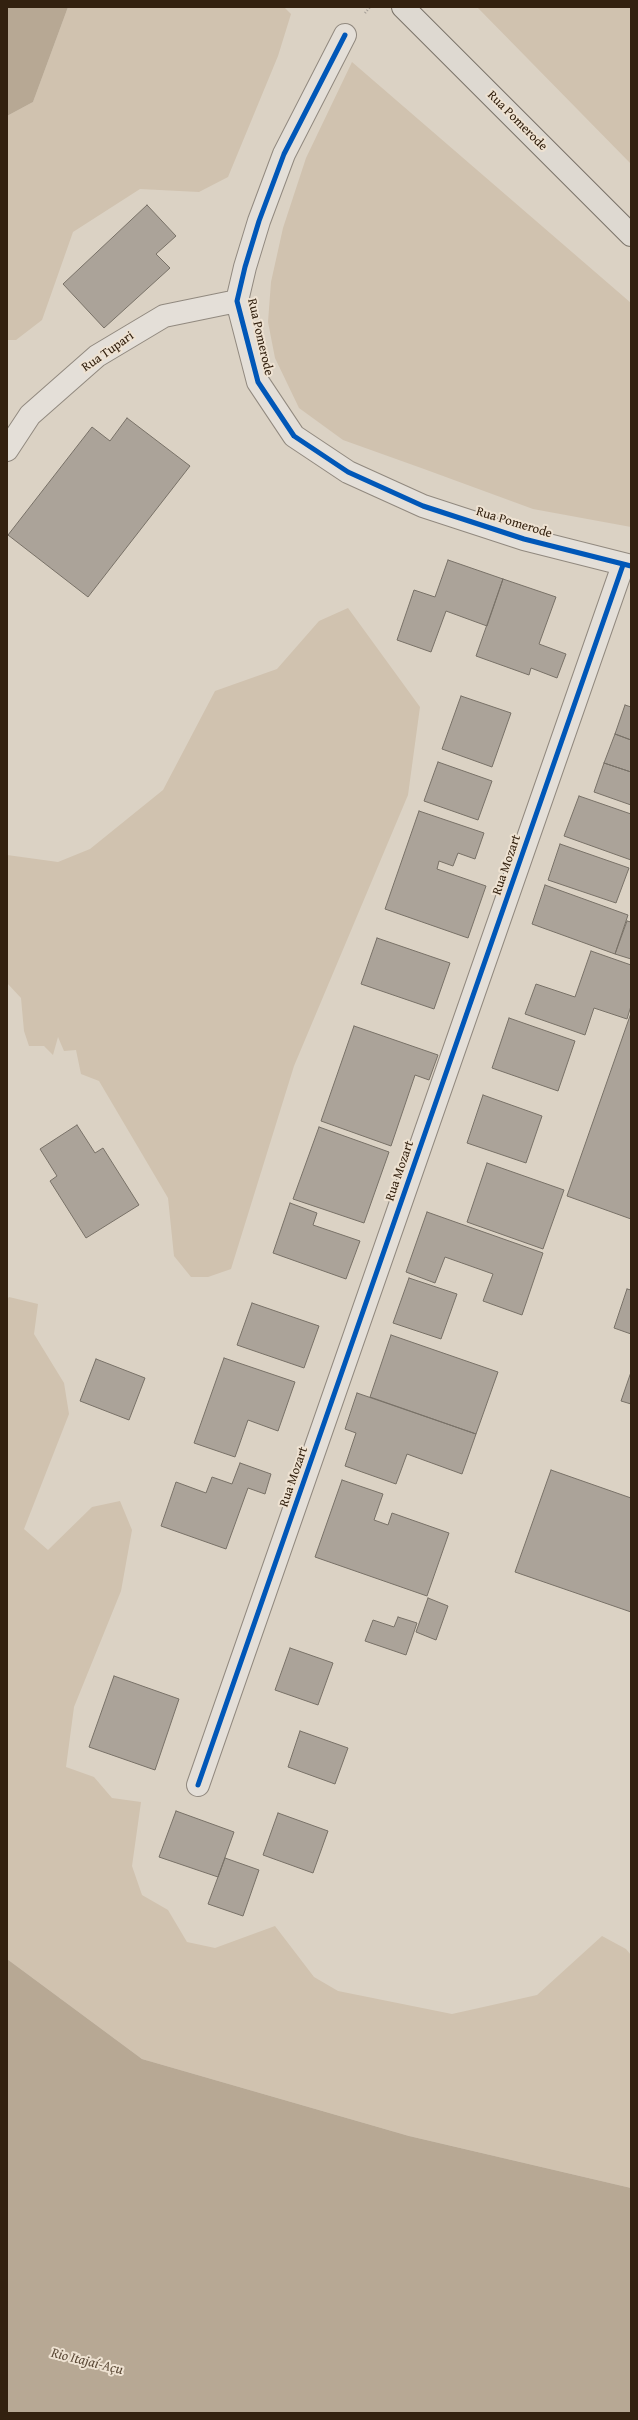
<!DOCTYPE html>
<meta charset="utf-8">
<style>
body{margin:0}
#map{position:relative;width:638px;height:2420px;overflow:hidden;background:#dbd2c4;font-family:"Gentium Book Plus",serif}
canvas{display:block}
.frame{position:absolute;inset:0;border:8px solid #33210f;pointer-events:none}
</style>
<div id="map">
<canvas width="638" height="2420"></canvas>
<div class="frame"></div>
</div>
<script>
const g = document.querySelector('canvas').getContext('2d');
g.lineJoin = 'round';
function paint(path, color) { g.fillStyle = color; g.fill(path, 'evenodd'); }
const shape = rows => new Path2D(rows.map(r => 'M' + r).join(''));
function trace(path, color, width, dash) { g.strokeStyle = color; g.lineWidth = width; g.lineCap = dash ? 'butt' : 'round'; g.setLineDash(dash || []); g.stroke(path); }
function drawText(font, color, halo, rows, align = 'center') {
  g.font = font + ' "Gentium Book Plus",serif'; g.lineWidth = 4; g.setLineDash([]); g.textBaseline = 'middle'; g.strokeStyle = halo; g.fillStyle = color; for (const [text, x, y, turn = 0] of rows) {
    g.save(); g.translate(x, y); g.rotate((+turn || 0) * Math.PI / 180); g.textAlign = isNaN(turn) ? turn : align; if (halo) g.strokeText(text, 0, 0); g.fillText(text, 0, 0); g.restore();
  }
}
const green = shape([
 [68,7,284,7,291,14,278,56,228,177,199,192,140,189,73,232,42,320,16,340,7,340,7,116,33,102],
 [477,7,631,7,631,164],
 [352,62,631,303,631,527,533,509,424,469,343,440,299,408,275,358,268,322,271,282,283,228,306,158],
 [348,608,420,707,408,795,294,1066,231,1269,208,1277,191,1277,174,1256,168,1198,99,1081,81,1074,76,1050,64,1051,58,1037,53,1055,44,1046,29,1046,24,1031,21,998,7,983,7,855,58,862,90,849,163,790,215,691,277,669,319,621],
 [9,1297,38,1304,34,1334,64,1383,69,1414,24,1529,48,1550,92,1507,120,1501,132,1530,121,1591,74,1707,66,1767,94,1777,112,1798,141,1802,132,1866,142,1895,168,1910,187,1942,215,1948,275,1926,314,1977,338,1991,452,2014,537,1995,602,1936,626,1949,631,1955,631,2188,409,2136,142,2059,7,1959,7,1300]
]);
const water = shape([
 [7,7,68,7,33,102,7,116],
 [7,1959,142,2059,409,2136,631,2188,631,2413,7,2413]
]);
const building = shape([
 [147,205,176,236,156,254,170,268,104,328,63,284,147,205],
 [127,418,190,466,88,597,8,535,92,427,110,441,127,418],
 [448,560,503,579,487,626,446,611,431,652,397,640,414,590,435,597,448,560],
 [503,579,556,597,539,644,566,654,557,678,531,668,529,675,476,656,503,579],
 [461,696,511,713,492,767,442,749,461,696],
 [625,705,631,707,631,740,615,734,625,705],
 [615,734,631,740,631,772,604,763,615,734],
 [438,762,492,781,478,820,424,801,438,762],
 [604,763,631,772,631,805,594,792,604,763],
 [579,796,631,814,631,860,564,836,579,796],
 [419,811,484,833,475,859,458,853,453,866,439,861,437,869,486,886,468,938,385,909,419,811],
 [560,844,629,868,616,903,548,880,560,844],
 [545,885,628,915,615,954,532,924,545,885],
 [627,921,631,922,631,959,615,954,627,921],
 [377,938,450,963,434,1009,361,984,377,938],
 [591,951,631,965,631,1006,627,1019,594,1008,585,1035,525,1014,536,984,575,997,591,951],
 [631,1013,631,1219,567,1196,631,1013],
 [509,1018,575,1041,558,1091,492,1068,509,1018],
 [354,1026,438,1055,429,1080,415,1075,391,1146,321,1121,354,1026],
 [483,1095,542,1116,526,1163,467,1143,483,1095],
 [77,1125,95,1153,103,1148,139,1205,86,1238,50,1181,57,1176,40,1149,77,1125],
 [319,1127,389,1152,364,1223,293,1199,319,1127],
 [487,1163,564,1190,543,1249,467,1222,487,1163],
 [290,1203,317,1213,313,1225,360,1241,346,1279,273,1253,290,1203],
 [427,1212,543,1253,522,1315,483,1301,493,1274,445,1257,435,1283,406,1272,427,1212],
 [409,1278,457,1294,441,1339,393,1323,409,1278],
 [627,1289,631,1290,631,1334,614,1328,627,1289],
 [252,1303,319,1326,304,1368,237,1345,252,1303],
 [391,1335,498,1372,476,1434,370,1397,391,1335],
 [224,1358,295,1382,278,1431,248,1420,235,1457,194,1443,224,1358],
 [96,1359,145,1378,129,1420,80,1401,96,1359],
 [631,1372,631,1404,621,1401,631,1372],
 [357,1393,476,1434,462,1474,407,1454,396,1484,345,1466,356,1433,345,1429,357,1393],
 [240,1463,271,1474,265,1494,248,1488,226,1549,161,1526,176,1482,206,1493,212,1477,232,1484,240,1463],
 [551,1470,631,1498,631,1612,515,1572,551,1470],
 [342,1480,383,1494,374,1520,388,1525,392,1513,449,1533,427,1596,315,1557,342,1480],
 [428,1598,448,1606,436,1640,416,1632,428,1598],
 [398,1617,417,1623,406,1655,365,1641,373,1620,394,1627,398,1617],
 [290,1648,333,1663,318,1705,275,1690,290,1648],
 [114,1676,179,1699,155,1770,89,1747,114,1676],
 [300,1731,348,1748,335,1784,288,1767,300,1731],
 [176,1811,234,1832,218,1877,159,1857,176,1811],
 [278,1813,328,1831,313,1873,263,1855,278,1813],
 [225,1858,259,1870,243,1916,208,1904,225,1858]
]);
const path = shape([
 [365,13,370,7]
]);
const minor = shape([
 [345,35,284,154,259,221,245,267,237,301,258,382,294,436,348,472,423,506,524,539,631,566],
 [7,450,30,415,97,356,164,316,237,301],
 [198,1785,623,565]
]);
const major = shape([
 [403,7,631,235]
]);
const cycleway = shape([
 [345,35,284,154,259,221,245,267,237,301,258,382,294,436,348,472,423,506,524,539,631,566],
 [198,1785,623,565]
]);
const streetNames = [
 ["Rua Pomerode",517,121,45],
 ["Rua Pomerode",260,337,77],
 ["Rua Tupari",108,352,-35],
 ["Rua Pomerode",514,523,17],
 ["Rua Mozart",507,865,-71],
 ["Rua Mozart",400,1171,-71],
 ["Rua Mozart",294,1477,-71]
];
const waterNames = [
 ["Rio Itajaí-Açu",87,2362,14]
];
paint(green, '#d0c2af');
paint(water, '#b7a894');
paint(building, '#aba399');
trace(building, '#787167', 1);
trace(minor, '#91897f', 24);
trace(major, '#787167', 24);
trace(path, '#a39d96', 2.5, [1, 2]);
trace(minor, '#e4dfd8', 22);
trace(major, '#ded9d1', 22);
trace(cycleway, '#0057b8', 5);
drawText('13px', '#33210f', '#eee2d2', streetNames);
drawText('italic 14px', '#5c4a37', '#eee2d2', waterNames);
</script>
